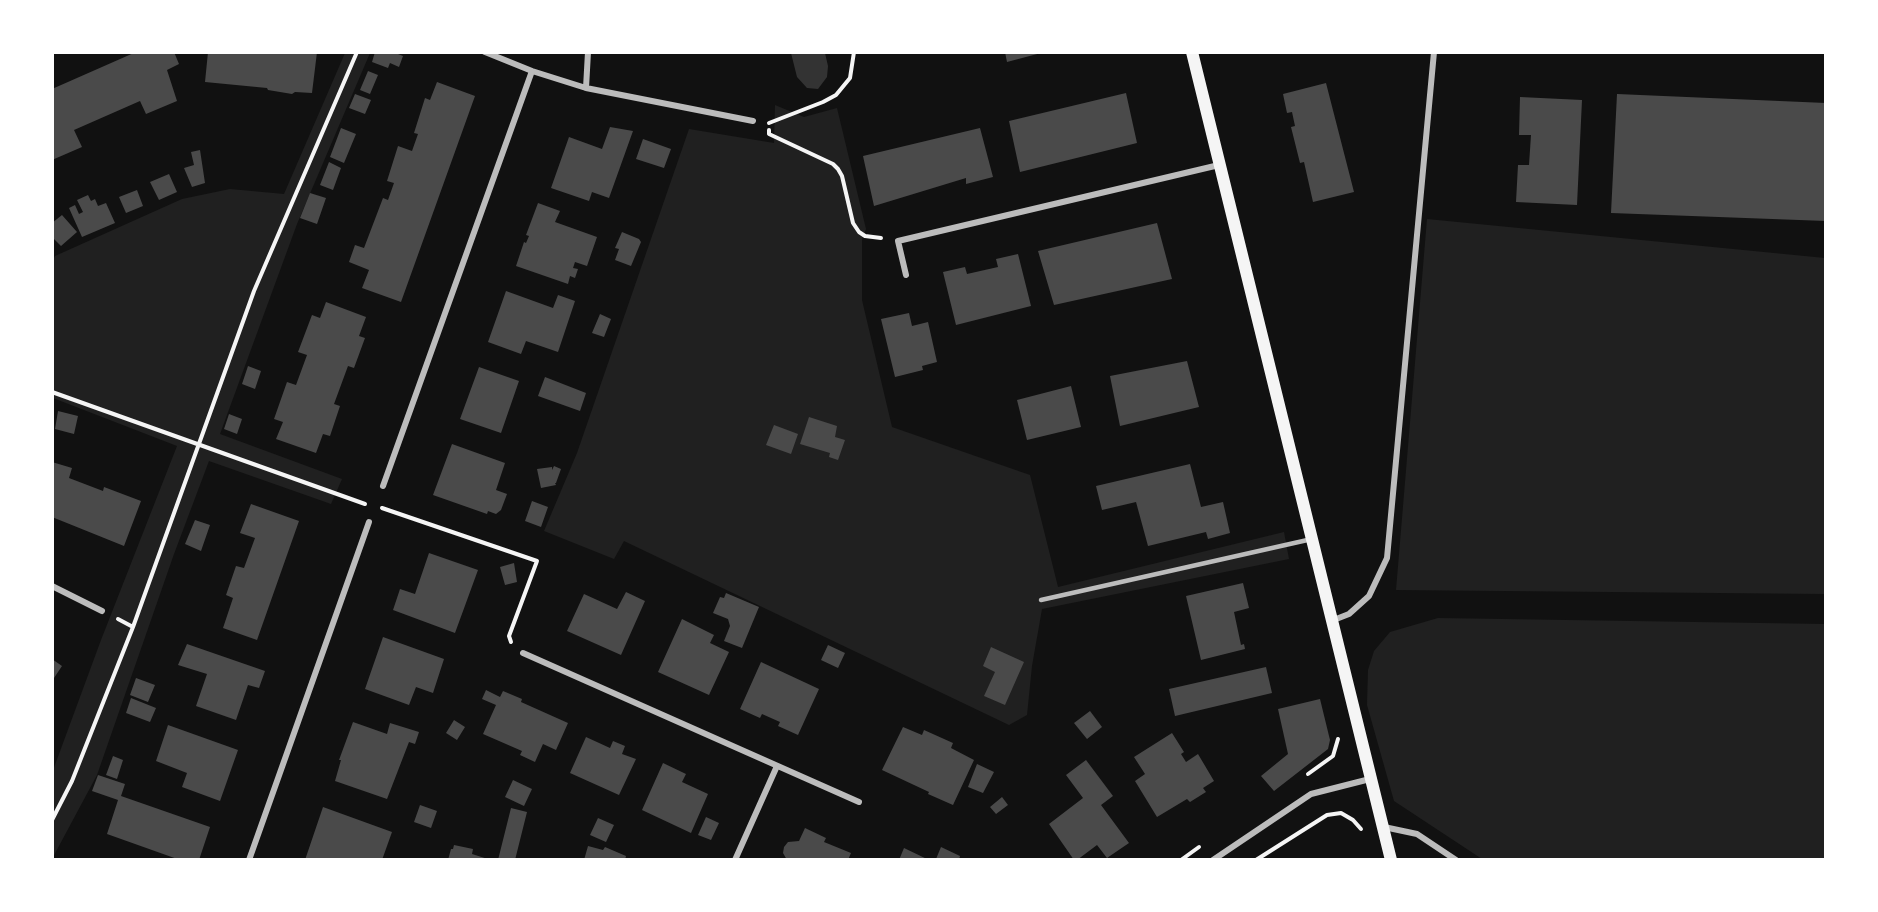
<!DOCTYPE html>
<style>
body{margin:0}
#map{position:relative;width:1878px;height:912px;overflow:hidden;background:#111;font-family:"PT Sans Narrow",sans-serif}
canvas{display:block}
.frame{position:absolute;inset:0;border:54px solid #fff;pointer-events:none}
</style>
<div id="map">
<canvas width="1878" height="912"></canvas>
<div class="frame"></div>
</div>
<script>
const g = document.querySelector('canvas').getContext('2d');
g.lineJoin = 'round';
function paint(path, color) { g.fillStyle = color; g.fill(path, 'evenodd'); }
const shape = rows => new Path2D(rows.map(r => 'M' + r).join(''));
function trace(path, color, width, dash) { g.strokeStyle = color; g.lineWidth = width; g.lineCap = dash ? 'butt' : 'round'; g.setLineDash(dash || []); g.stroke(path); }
const green = shape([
 [345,53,370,53,297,224,220,434,342,479,331,504,209,461,174,554,97,775,52,859,52,773,101,640,177,446,53,398,53,260,55,256,182,199,230,189,284,194],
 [775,105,804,117,837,108,866,229,862,240,862,300,892,427,1030,475,1058,587,1284,532,1289,559,1042,609,1032,666,1027,715,1009,725,624,541,614,559,544,531,577,453,689,129,774,143],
 [1427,219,1825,258,1825,594,1396,590],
 [1438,618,1825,624,1825,859,1482,859,1394,801,1367,705,1368,670,1374,651,1390,632]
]);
const water = shape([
 [791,53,825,53,828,66,827,77,818,89,807,88,797,77]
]);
const building = shape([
 [136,52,174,52,179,64,167,70,177,101,146,114,140,101,74,130,82,147,52,160,52,89],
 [208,52,317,52,312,93,295,92,292,94,268,90,267,88,205,82],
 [375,52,393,52,403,56,399,67,390,63,388,68,372,62],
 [1005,52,1041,52,1041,53,1007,62],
 [368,71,378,75,370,94,360,90],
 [437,82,475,96,401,302,362,288,369,270,349,262,355,245,364,248,383,198,388,200,394,183,387,181,398,146,412,151,418,134,414,133,425,98,430,100],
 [1326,83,1354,192,1313,202,1304,162,1300,163,1291,127,1295,126,1292,112,1287,113,1283,94],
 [1126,93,1137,143,1020,172,1009,121],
 [355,94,371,100,365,114,349,108],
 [1617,94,1826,103,1826,221,1611,213],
 [1520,97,1582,100,1577,205,1516,202,1518,165,1529,165,1531,135,1519,135],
 [610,127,633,131,609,198,592,192,589,201,551,188,569,137,602,149],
 [341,128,356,134,344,163,330,157],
 [980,128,993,177,966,184,966,178,874,206,863,156],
 [643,139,671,149,664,168,636,159],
 [200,150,205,183,192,187,184,168,194,165,191,152],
 [329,162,341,168,333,190,320,185],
 [169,174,177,192,159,200,150,182],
 [137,190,143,206,126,213,119,197],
 [310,193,326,198,317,224,300,218],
 [88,195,91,201,95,199,98,206,106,203,115,223,82,237,69,208,75,205,79,214,83,212,77,200],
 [538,203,560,211,555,222,597,237,587,266,575,262,573,268,578,269,575,278,570,276,568,284,516,266,524,242,526,243,529,236,526,235],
 [62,215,77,232,61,246,52,237,52,223],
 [1157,223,1172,279,1054,305,1038,251],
 [622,232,639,239,641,242,631,266,615,260,619,249,615,248],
 [1018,254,1031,306,956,325,943,272,965,267,967,274,998,267,996,259],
 [506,291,553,308,558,295,575,301,558,352,526,341,521,354,488,342],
 [326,302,366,317,359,336,365,338,354,368,348,366,334,404,340,406,330,436,323,434,316,453,276,439,283,422,274,419,287,382,296,385,307,355,298,352,312,315,320,318],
 [909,313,912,326,928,322,937,362,922,366,923,370,895,377,881,319],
 [600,314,611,319,604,337,592,333],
 [1187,361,1199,407,1120,426,1110,376],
 [248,366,261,371,255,389,242,384],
 [479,367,519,381,501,433,460,419],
 [545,377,586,393,580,411,538,396],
 [1071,386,1081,427,1027,440,1017,400],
 [58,411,78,416,74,434,55,429],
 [229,414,242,419,237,434,224,429],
 [809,417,837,426,835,437,845,440,838,460,829,457,830,453,800,444],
 [774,425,798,434,791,454,766,445],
 [452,444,505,463,496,490,507,494,501,510,496,514,488,511,487,514,433,495],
 [52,462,72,468,69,478,103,491,104,487,141,501,124,546,52,517],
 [1190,464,1201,507,1223,502,1230,533,1208,539,1206,532,1148,546,1136,502,1102,510,1096,486],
 [554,466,561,469,556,483,555,483,556,485,541,488,537,469,552,467,552,470],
 [532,501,548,507,541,527,525,521],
 [251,504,299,521,257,640,223,628,233,598,226,595,236,566,244,568,255,538,240,533],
 [195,520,210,525,201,551,185,544],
 [429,553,478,570,455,633,393,610,400,589,415,594],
 [514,563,517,582,505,585,500,567],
 [1243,583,1249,608,1234,612,1241,645,1244,644,1245,649,1201,660,1186,596],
 [626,592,645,601,621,655,567,631,584,594,617,609],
 [726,593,759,607,742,648,724,641,730,626,728,619,713,613,720,597,724,598],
 [682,619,714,635,710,643,729,652,709,695,658,672],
 [383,637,444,659,433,693,416,687,409,705,365,689],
 [187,644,265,671,259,688,248,685,236,720,196,706,207,674,178,665],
 [828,645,845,653,838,668,821,660],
 [991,647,1024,662,1005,705,984,696,995,672,983,666],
 [52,659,62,666,52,681],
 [761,662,819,689,798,735,778,726,780,722,762,714,760,718,740,709],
 [1266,667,1272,693,1175,716,1169,689],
 [136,678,155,685,148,702,130,695],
 [486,690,500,697,503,691,522,699,521,702,568,723,556,750,543,744,535,762,520,755,522,751,483,734,496,705,482,699],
 [131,698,156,708,150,722,126,713],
 [1320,699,1330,740,1328,749,1274,791,1261,776,1288,754,1278,709],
 [1090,711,1102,727,1087,739,1074,723],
 [454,720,465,727,457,740,446,733],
 [353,722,387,734,390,723,419,732,415,744,409,742,387,799,335,781,341,760,339,760],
 [168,725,238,750,220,801,182,787,187,773,156,761],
 [903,727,922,735,924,730,953,743,951,748,974,760,953,805,928,794,929,792,882,770],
 [1172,733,1184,752,1181,754,1186,762,1198,754,1214,781,1203,788,1206,792,1190,802,1187,799,1157,817,1135,781,1145,774,1134,757],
 [586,737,610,748,613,741,625,746,622,754,636,759,619,795,570,773],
 [113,756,123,760,117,779,106,775],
 [1086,760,1113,796,1101,805,1129,843,1107,858,1097,845,1077,860,1074,860,1049,824,1083,798,1066,775],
 [663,763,686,774,682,782,708,794,691,833,642,810],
 [977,764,994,772,983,793,968,787],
 [98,775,125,784,121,796,210,827,199,860,180,860,107,834,118,800,92,791],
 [513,780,532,789,524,806,505,797],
 [1002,797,1008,805,996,814,990,807],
 [420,805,437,811,431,828,414,822],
 [323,807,392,832,382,860,305,860],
 [511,808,527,812,515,860,498,860],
 [706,817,719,823,711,840,698,835],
 [598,818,614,825,606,842,590,835],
 [805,828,826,838,824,842,851,853,848,860,787,860,783,853,784,847,788,842,799,841],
 [454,845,473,849,472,854,491,860,448,860,451,849,453,849],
 [588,846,603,850,605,847,626,856,625,860,584,860],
 [941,847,960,856,959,860,936,859],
 [904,848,929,860,899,860]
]);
const path = shape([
 [769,123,823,102,836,95,850,78,854,52],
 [769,130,769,134,833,164,838,169,842,176,853,223,859,232,865,236,881,238],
 [52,392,365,504],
 [382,508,537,561,509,636,511,642],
 [118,619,133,627],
 [1308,774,1333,756,1338,739],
 [52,820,72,781,133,627,254,291,357,52],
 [1181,860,1199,847],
 [1256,860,1327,815,1341,813,1353,820,1361,829]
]);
const service = shape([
 [1041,600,1312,539]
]);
const minor = shape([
 [485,52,532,71,586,88,753,121],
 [586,88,588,52],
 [906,275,898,241,1219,165],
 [383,486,532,71],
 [52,586,102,611],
 [1331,621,1349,614,1369,596,1387,558,1434,52],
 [523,653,859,802],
 [1384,827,1417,834,1456,860],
 [249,860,369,522],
 [735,860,777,766],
 [1213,860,1311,794,1370,779]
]);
const secondary = shape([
 [1192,52,1391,860]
]);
paint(green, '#202020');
paint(water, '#333');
paint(building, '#4a4a4a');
trace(path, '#f5f5f5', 4);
trace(service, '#bcbcbc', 4.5);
trace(minor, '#bcbcbc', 6);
trace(secondary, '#f5f5f5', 12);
</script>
